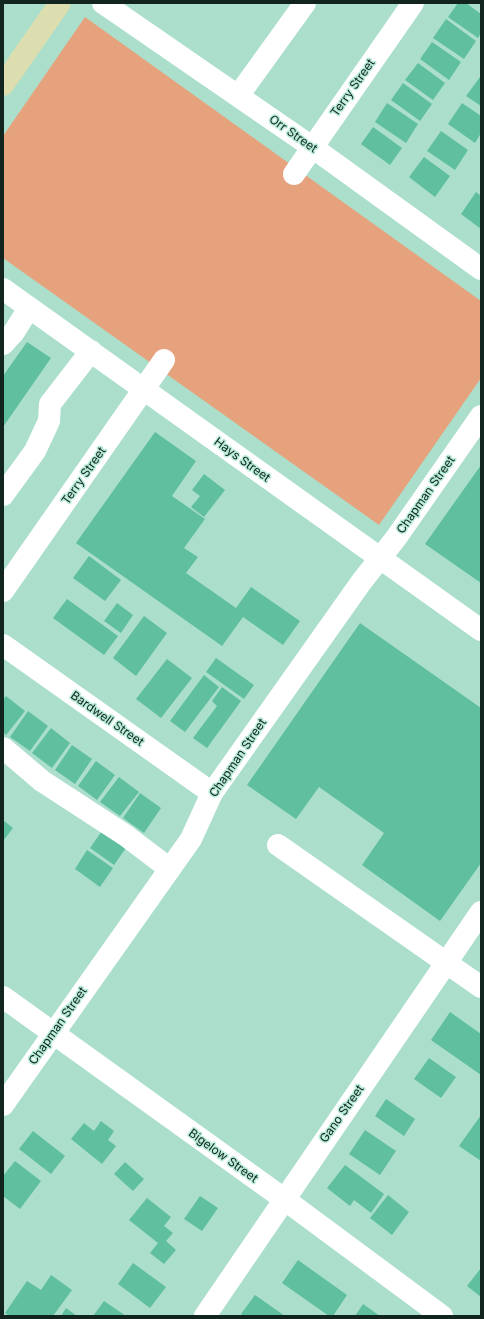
<!DOCTYPE html>
<style>
body{margin:0}
#map{position:relative;width:484px;height:1319px;overflow:hidden;background:#abdfcb;font-family:Inter,sans-serif}
canvas{display:block}
.frame{position:absolute;inset:0;border:4px solid #11251e;pointer-events:none}
</style>
<div id="map">
<canvas width="484" height="1319"></canvas>
<div class="frame"></div>
</div>
<script>
const g = document.querySelector('canvas').getContext('2d');
g.lineJoin = 'round';
function paint(path, color) { g.fillStyle = color; g.fill(path, 'evenodd'); }
const shape = rows => new Path2D(rows.map(r => 'M' + r).join(''));
function trace(path, color, width, dash) { g.strokeStyle = color; g.lineWidth = width; g.lineCap = dash ? 'butt' : 'round'; g.setLineDash(dash || []); g.stroke(path); }
function drawText(font, color, halo, rows, align = 'center') {
  g.font = font + ' Inter,sans-serif'; g.lineWidth = 3; g.setLineDash([]); g.textBaseline = 'middle'; g.strokeStyle = halo; g.fillStyle = color; for (const [text, x, y, turn = 0] of rows) {
    g.save(); g.translate(x, y); g.rotate((+turn || 0) * Math.PI / 180); g.textAlign = isNaN(turn) ? turn : align; if (halo) g.strokeText(text, 0, 0); g.fillText(text, 0, 0); g.restore();
  }
}
const green = shape([
 [85,17,481,301,481,378,379,525,3,258,3,136]
]);
const building = shape([
 [458,3,466,3,481,14,481,33,478,38,448,17],
 [446,19,476,41,464,59,433,38],
 [432,42,461,62,449,80,420,59],
 [418,63,445,83,433,100,405,80],
 [480,77,481,78,481,106,466,96],
 [403,83,432,104,420,121,391,100],
 [387,103,418,124,406,143,375,122],
 [462,103,481,116,481,133,475,143,448,124],
 [373,127,402,148,390,165,361,144],
 [441,131,468,150,455,170,427,151],
 [424,157,450,176,435,197,409,177],
 [476,192,481,196,481,229,461,214],
 [27,342,51,358,3,427,3,376],
 [155,432,196,461,172,496,205,519,184,548,198,557,186,573,236,608,251,587,300,621,283,645,243,617,222,646,76,543],
 [481,465,481,583,425,544],
 [204,474,225,490,204,517,191,507,200,496,192,490],
 [89,556,121,580,105,601,73,578],
 [67,599,118,636,104,655,53,618],
 [117,603,133,615,121,633,104,621],
 [144,616,167,633,136,676,113,658],
 [360,623,481,708,481,863,440,921,362,865,384,833,319,787,296,819,247,785],
 [216,658,254,685,244,699,206,672],
 [167,659,192,678,161,718,136,699],
 [204,675,219,687,185,732,170,721],
 [222,687,241,701,207,748,193,738,217,706,212,701],
 [6,696,25,711,6,735,3,732,3,700],
 [28,711,48,726,30,751,10,737],
 [51,728,70,743,52,768,32,753],
 [72,745,92,759,75,784,55,770],
 [96,761,115,775,97,800,78,786],
 [119,777,139,792,120,816,100,802],
 [140,793,161,808,144,833,123,818],
 [3,820,13,828,3,841],
 [104,828,128,845,114,865,90,848],
 [87,850,113,868,100,887,75,869],
 [450,1012,481,1034,481,1075,431,1040],
 [429,1058,456,1077,441,1098,414,1079],
 [386,1099,415,1119,404,1136,375,1116],
 [481,1115,481,1161,459,1146],
 [101,1121,114,1131,108,1140,116,1146,102,1164,71,1139,84,1123,94,1131],
 [365,1130,396,1151,380,1175,349,1154],
 [33,1131,65,1156,51,1174,19,1149],
 [15,1161,41,1181,20,1209,3,1196,3,1176],
 [125,1162,144,1179,133,1191,114,1174],
 [345,1165,384,1194,371,1213,354,1200,350,1206,327,1188],
 [388,1195,409,1212,392,1235,370,1218],
 [200,1196,218,1208,202,1231,184,1219],
 [147,1198,171,1217,164,1226,173,1233,166,1241,176,1250,164,1264,150,1253,158,1243,129,1220],
 [298,1260,347,1295,333,1316,329,1316,282,1283],
 [133,1263,166,1287,150,1308,118,1284],
 [481,1268,481,1297,467,1286],
 [51,1275,72,1290,53,1316,9,1316,5,1313,27,1281,41,1290],
 [255,1295,285,1316,244,1316,241,1314],
 [104,1301,126,1316,93,1316],
 [363,1304,380,1316,355,1316],
 [66,1308,77,1316,61,1316]
]);
const minor = shape([
 [103,3,312,147,481,269],
 [238,96,305,3],
 [294,174,413,3],
 [3,289,481,630],
 [3,344,14,332,29,308],
 [3,495,35,451,49,421,50,404,91,351],
 [3,591,164,360],
 [3,645,212,793],
 [3,748,42,781,125,835,170,869],
 [278,845,481,987],
 [3,997,284,1199,442,1316],
 [3,1105,191,839,212,793,362,581,396,538,481,416],
 [205,1316,481,912]
]);
const major = shape([
 [3,85,60,3]
]);
const streetNames = [
 ["Terry Street",353,88,-55],
 ["Orr Street",293,134,35],
 ["Hays Street",242,460,36],
 ["Terry Street",84,476,-55],
 ["Chapman Street",426,495,-55],
 ["Bardwell Street",107,719,35],
 ["Chapman Street",238,758,-56],
 ["Chapman Street",58,1026,-55],
 ["Gano Street",342,1114,-55],
 ["Bigelow Street",223,1156,36]
];
paint(green, '#e6a27d');
paint(building, '#5fbf9f');
trace(minor, '#fff', 22);
trace(major, '#dddeaf', 22);
drawText('12px', '#11251e', '#b8ecd8', streetNames);
</script>
